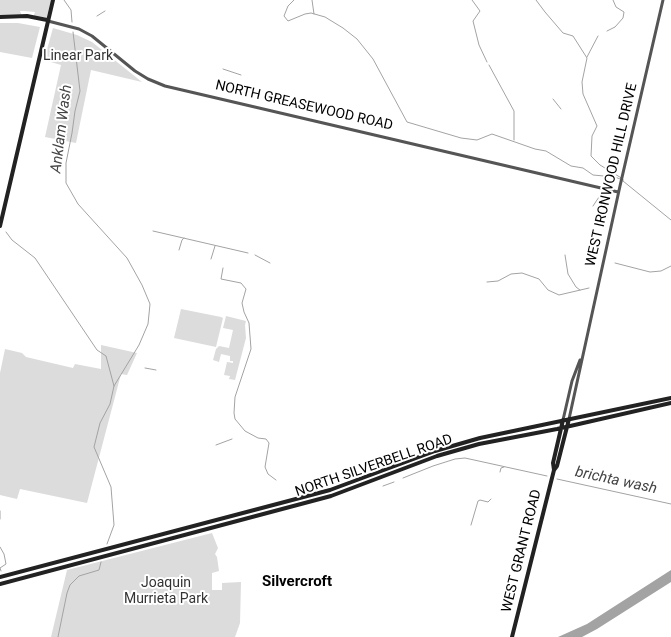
<!DOCTYPE html>
<style>
body{margin:0}
canvas{display:block;background:#fff}
</style>
<canvas width="671" height="637"></canvas>
<script>
const g = document.querySelector('canvas').getContext('2d');
g.lineJoin = 'round';
function paint(path, color) { g.fillStyle = color; g.fill(path, 'evenodd'); }
const shape = rows => new Path2D(rows.map(r => 'M' + r).join(''));
function trace(path, color, width, dash) { g.strokeStyle = color; g.lineWidth = width; g.lineCap = dash ? 'butt' : 'round'; g.setLineDash(dash || []); g.stroke(path); }
function drawText(font, color, halo, rows, align = 'center') {
  g.font = font + ' Roboto,sans-serif'; g.lineWidth = 4; g.setLineDash([]); g.textBaseline = 'middle'; g.strokeStyle = halo; g.fillStyle = color; for (const [text, x, y, turn = 0] of rows) {
    g.save(); g.translate(x, y); g.rotate((+turn || 0) * Math.PI / 180); g.textAlign = isNaN(turn) ? turn : align; if (halo) g.strokeText(text, 0, 0); g.fillText(text, 0, 0); g.restore();
  }
}
const green = shape([
 [0,0,51,0,46,20,33,18,35,12,24,11,20,11,22,16,0,18],
 [0,23,18,23,40,27,32,58,0,52],
 [53,28,77,35,92,42,142,82,91,70,76,143,45,137,61,65,44,60],
 [181,309,221,317,223,318,216,347,174,338],
 [226,316,246,321,245,325,246,338,235,380,229,379,230,376,224,375,227,362,233,363,233,361,230,361,230,356,221,354,219,362,213,360,216,349,219,346,229,348,233,330,223,328],
 [101,345,137,353,127,375,121,374,87,503,20,489,17,499,0,495,0,373,5,349,22,353,26,357,73,368,75,364,101,369],
 [212,533,218,548,215,554,217,557,219,571,212,573,212,590,222,590,222,583,241,582,240,623,235,637,51,637,67,570]
]);
const water = shape([
 [671,570,671,582,597,629,582,637,558,637,587,624]
]);
const stream = shape([
 [64,0,71,10,72,22],
 [294,0,288,6,284,16,288,21,305,14,311,13,325,17,343,28,357,39,373,59,407,122,461,138,477,140,492,134,535,149,546,151,571,166,583,168,593,175,615,177,620,179],
 [312,0,314,14],
 [472,0,480,11,473,21,479,45,487,62],
 [536,0,545,12,563,33,573,36,587,58,582,82,583,94,597,126,592,136,591,156,600,165,623,179,623,181],
 [97,16,105,11],
 [607,31,615,27,623,18,624,12,616,7,613,0],
 [73,32,80,91,75,111,72,133,66,163,66,183,78,204,127,258,142,285,150,304,148,324,139,345,114,386,110,404,100,423,94,447,111,487,114,525,107,544],
 [587,57,598,36],
 [489,65,514,111,514,140],
 [223,69,241,75],
 [553,99,561,109],
 [623,181,671,220],
 [593,206,601,194],
 [153,231,248,253],
 [6,232,12,240,35,258,97,350,106,356,114,386],
 [179,250,182,240,184,238],
 [255,255,270,263],
 [565,255,568,274,576,287,580,290],
 [211,259,215,246],
 [615,263,650,272,661,271,671,266],
 [223,268,221,279,241,283,246,289,242,303,244,312,249,323,251,349,235,397,234,413,235,419,245,431,258,438,266,439,269,443,265,467,268,474,276,480],
 [487,282,498,281,511,274,522,273,539,279,548,290,559,295,589,288],
 [145,368,156,370],
 [216,445,232,439],
 [500,472,501,468,504,467],
 [403,478,433,466,455,459,465,458,547,476],
 [557,479,671,504],
 [383,486,394,482],
 [0,511,0,519],
 [471,525,478,501,480,500,488,502,491,499],
 [0,547,4,554,6,564,0,568,1,571],
 [58,637,67,593,70,585,79,576,99,570,101,562]
]);
const tertiary = shape([
 [48,21,79,29,92,36,135,71,148,79,165,86,618,192],
 [569,419,620,186,663,0],
 [563,420,572,381,580,360]
]);
const secondary = shape([
 [0,17,27,16,47,20],
 [0,226,53,0],
 [554,470,557,466,569,419],
 [0,577,330,490,435,451,480,438,671,398],
 [0,584,331,496,437,456,479,444,557,429,671,403],
 [512,637,551,482,554,470,553,463,563,420]
]);
const parkNames = [
 ["Linear Park",78,56],
 ["Joaquin",166,583],
 ["Murrieta Park",166,599]
];
const streetNames = [
 ["NORTH GREASEWOOD ROAD",304,106,13],
 ["WEST IRONWOOD HILL DRIVE",612,175,-77],
 ["NORTH SILVERBELL ROAD",374,466,-19],
 ["WEST GRANT ROAD",522,551,-76]
];
const waterNames = [
 ["Anklam Wash",62,129,-83],
 ["brichta wash",616,481,12]
];
const neighbourhoodNames = [
 ["Silvercroft",297,582]
];
paint(green, '#dcdcdc');
paint(water, '#a3a3a3');
trace(stream, '#a3a3a3', 1);
trace(tertiary, '#555', 3);
trace(secondary, '#222', 4);
drawText('14px', '#333', '#fff', parkNames);
drawText('14px', '#000', '#fff', streetNames);
drawText('italic 15px', '#444', '#fff', waterNames);
drawText('bold 15px', '#000', '#fff', neighbourhoodNames);
</script>
